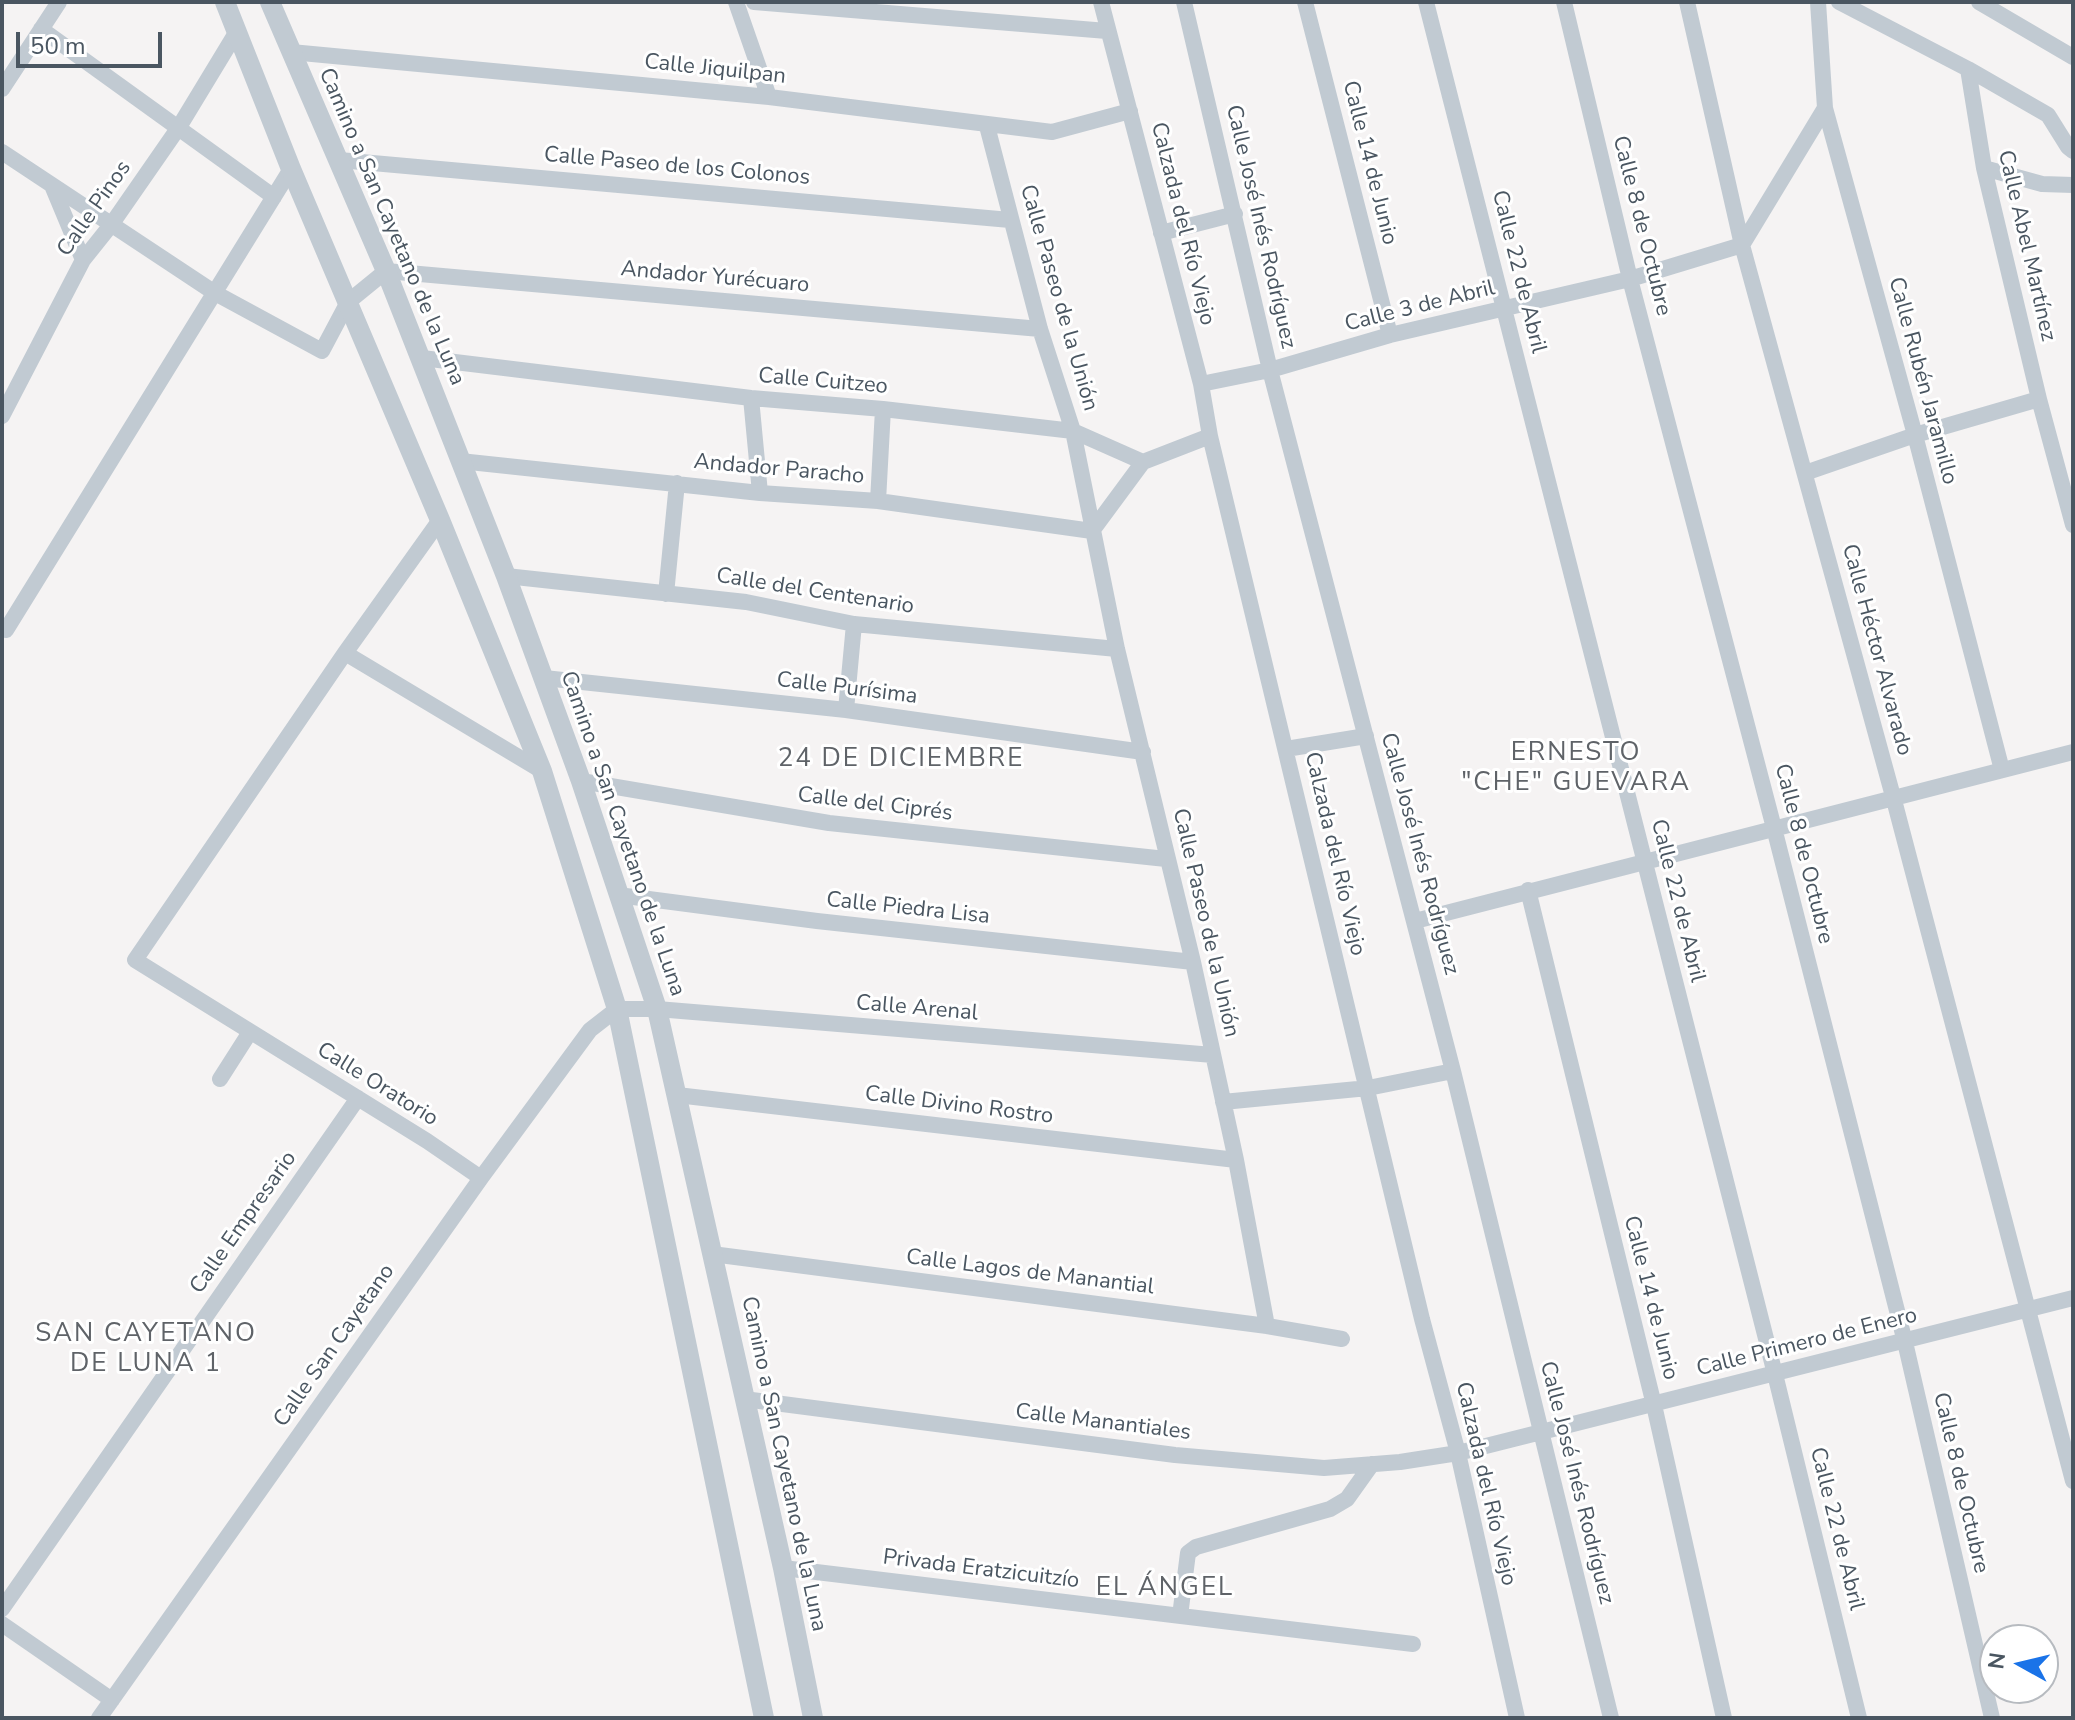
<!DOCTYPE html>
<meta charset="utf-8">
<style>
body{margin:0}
#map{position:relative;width:2075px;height:1720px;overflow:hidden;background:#f5f3f3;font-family:"Nunito Sans",sans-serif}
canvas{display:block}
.frame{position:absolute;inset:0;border:4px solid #4a5661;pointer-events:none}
.north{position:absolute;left:1979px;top:1624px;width:80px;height:80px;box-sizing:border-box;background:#fff;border:2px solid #b7bbc0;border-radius:50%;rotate:278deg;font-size:22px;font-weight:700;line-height:32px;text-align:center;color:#4a5661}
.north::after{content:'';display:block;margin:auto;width:28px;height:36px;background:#1a73e8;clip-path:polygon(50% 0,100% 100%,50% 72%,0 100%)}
.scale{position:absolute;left:16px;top:32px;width:146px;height:36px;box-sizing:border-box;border:4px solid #4a5661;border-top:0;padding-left:10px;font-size:24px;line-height:28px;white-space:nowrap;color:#4a5661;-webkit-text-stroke:6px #fff;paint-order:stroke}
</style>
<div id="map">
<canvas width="2075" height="1720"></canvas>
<div class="frame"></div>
<div class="north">N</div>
<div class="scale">50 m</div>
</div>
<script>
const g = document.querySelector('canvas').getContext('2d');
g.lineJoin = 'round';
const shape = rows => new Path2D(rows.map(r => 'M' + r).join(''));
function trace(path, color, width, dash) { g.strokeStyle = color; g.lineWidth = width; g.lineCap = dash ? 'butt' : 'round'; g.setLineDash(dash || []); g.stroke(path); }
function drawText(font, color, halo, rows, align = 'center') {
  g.font = font + ' "Nunito Sans",sans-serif'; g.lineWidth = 6; g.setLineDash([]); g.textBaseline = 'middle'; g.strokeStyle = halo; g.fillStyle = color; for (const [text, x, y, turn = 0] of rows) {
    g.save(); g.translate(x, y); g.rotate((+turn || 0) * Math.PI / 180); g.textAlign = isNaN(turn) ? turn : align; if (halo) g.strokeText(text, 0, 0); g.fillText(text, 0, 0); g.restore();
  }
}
const minor = shape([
 [736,2,769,97],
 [754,2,1107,31],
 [1101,2,1201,384,1210,436,1422,1319,1458,1453,1517,1718],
 [1184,2,1270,370,1453,1071,1611,1718],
 [1305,2,1390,335],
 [1426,2,1775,1374,1859,1718],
 [1564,2,1630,279,1774,828,1905,1342,1992,1718],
 [1687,2,1742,245,1894,800,2073,1481],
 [1818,2,1825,108,1915,435,2002,770],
 [1839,2,1968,69,2048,115,2068,147,2073,151],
 [1979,2,2073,57],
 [41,29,274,197],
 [291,52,769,97,1052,132,1130,111],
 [1968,69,1984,168,2039,399,2073,525],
 [2,89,59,2],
 [987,126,1040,329,1073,431,1117,649,1193,962,1236,1160,1267,1326],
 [2,152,215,293,322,351,348,302,386,271,1040,329],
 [339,160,1010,220],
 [1984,168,2042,184,2073,185],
 [53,188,83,260],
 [1161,233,1235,214],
 [422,358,751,398,883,409,1073,431,1143,462,1210,436],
 [1201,384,1270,370,1390,335,1630,279,1742,245,1825,108],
 [751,398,760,493],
 [2,416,83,260,111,225,179,127,236,33],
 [460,461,760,493,878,501,1092,531,1143,462],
 [1805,473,1915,435,2039,399],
 [878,501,883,409],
 [440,520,345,653,135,960,427,1141,481,1178],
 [506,576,746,602,854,624,1117,649],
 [666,594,677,483],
 [6,630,291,169],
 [345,653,542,771],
 [544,678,846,710,1143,752],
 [846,710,854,624],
 [1286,749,1366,736],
 [581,781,829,823,1166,859],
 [1528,890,1654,1405,1724,1718],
 [618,895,817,921,1193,962],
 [1415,921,2073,752],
 [220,1079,250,1032],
 [677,1095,1236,1160],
 [1223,1102,1368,1088,1453,1071],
 [712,1254,1267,1326,1342,1339],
 [744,1399,1175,1455,1324,1468,1400,1462,1458,1453,2073,1298],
 [783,1568,1413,1644],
 [2,1609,358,1098],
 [1180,1616,1188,1553,1196,1547,1330,1509,1347,1499,1372,1464],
 [2,1624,112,1700],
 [99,1718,481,1178,590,1030,617,1009,657,1009,1213,1055]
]);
const tertiary = shape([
 [225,2,291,169,440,520,542,771,617,1009,764,1718],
 [270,2,386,271,506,576,581,781,657,1009,783,1568,813,1718]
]);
const streetNames = [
 ["Calle Jiquilpan",715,70,6],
 ["Calle 14 de Junio",1369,163,76],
 ["Calle Paseo de los Colonos",677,167,5],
 ["Calle Pinos",95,209,-55],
 ["Calzada del Río Viejo",1182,224,76],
 ["Calle 8 de Octubre",1641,226,76],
 ["Camino a San Cayetano de la Luna",391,227,67],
 ["Calle José Inés Rodríguez",1260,227,77],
 ["Calle Abel Martínez",2026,246,77],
 ["Calle 22 de Abril",1518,272,76],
 ["Andador Yurécuaro",715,278,5],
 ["Calle Paseo de la Unión",1058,298,74],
 ["Calle 3 de Abril",1420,307,-14],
 ["Calle Rubén Jaramillo",1922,381,75],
 ["Calle Cuitzeo",823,382,5],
 ["Andador Paracho",779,470,5],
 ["Calle del Centenario",815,592,9],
 ["Calle Héctor Alvarado",1876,650,75],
 ["Calle Purísima",847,689,7],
 ["Calle del Ciprés",875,805,7],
 ["Camino a San Cayetano de la Luna",622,834,71],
 ["Calzada del Río Viejo",1334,854,77],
 ["Calle José Inés Rodríguez",1419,854,75],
 ["Calle 8 de Octubre",1803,854,76],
 ["Calle 22 de Abril",1677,901,76],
 ["Calle Piedra Lisa",908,909,6],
 ["Calle Paseo de la Unión",1205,923,77],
 ["Calle Arenal",917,1009,5],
 ["Calle Oratorio",377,1085,32],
 ["Calle Divino Rostro",959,1106,7],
 ["Calle Empresario",244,1223,-55],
 ["Calle Lagos de Manantial",1030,1273,7],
 ["Calle 14 de Junio",1650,1298,76],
 ["Calle Primero de Enero",1807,1343,-14],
 ["Calle San Cayetano",335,1346,-55],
 ["Calle Manantiales",1103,1423,7],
 ["Camino a San Cayetano de la Luna",783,1464,78],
 ["Calle José Inés Rodríguez",1576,1483,76],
 ["Calle 8 de Octubre",1960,1483,77],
 ["Calzada del Río Viejo",1485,1484,77],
 ["Calle 22 de Abril",1836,1529,76],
 ["Privada Eratzicuitzío",981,1570,7]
];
const quarterNames = [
 ["ERNESTO",1576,754],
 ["\"CHE\" GUEVARA",1576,784],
 ["24 DE DICIEMBRE",901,760],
 ["SAN CAYETANO",146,1335],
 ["DE LUNA 1",146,1365],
 ["EL ÁNGEL",1165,1589]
];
trace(minor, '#c1cad2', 16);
trace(tertiary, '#c1cad2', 20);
drawText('22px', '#4a5661', '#fff', streetNames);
g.letterSpacing = '2px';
drawText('26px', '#5f6368', '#fff', quarterNames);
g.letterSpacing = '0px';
</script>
